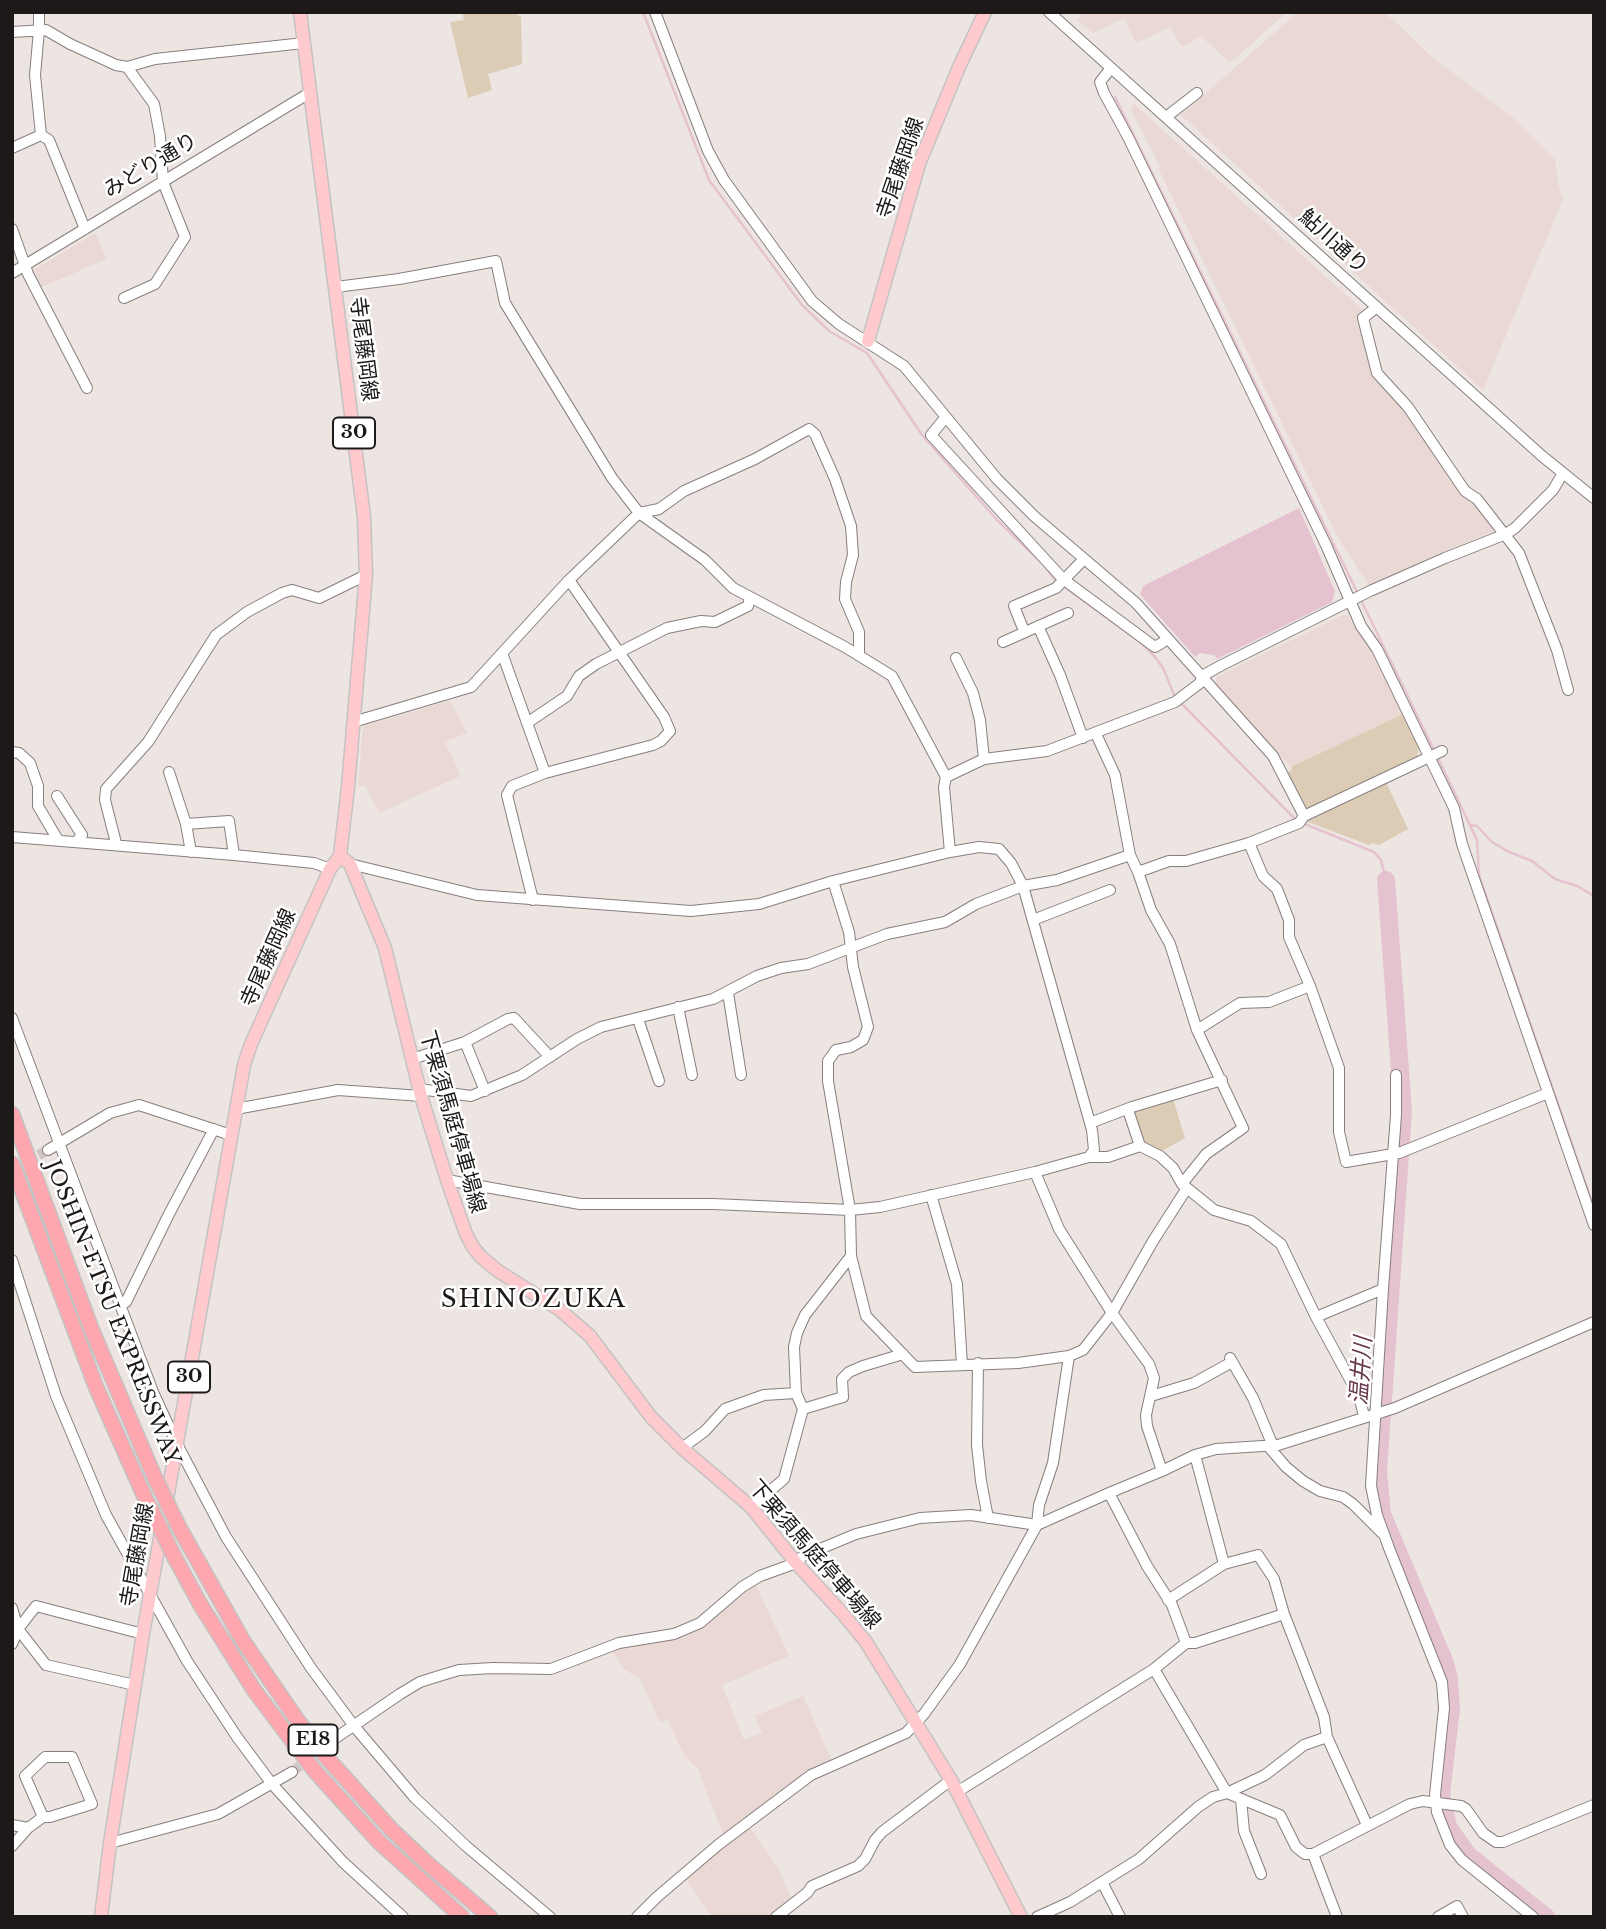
<!DOCTYPE html>
<meta charset="utf-8">
<style>
body{margin:0}
#map{position:relative;width:1606px;height:1929px;overflow:hidden;background:#ede5e2;font-family:"Libre Baskerville",serif}
canvas{display:block}
.frame{position:absolute;inset:0;border:14px solid #1c1918;pointer-events:none}
</style>
<div id="map">
<canvas width="1606" height="1929"></canvas>
<div class="frame"></div>
</div>
<script>
const g = document.querySelector('canvas').getContext('2d');
g.lineJoin = 'round';
function paint(path, color) { g.fillStyle = color; g.fill(path, 'evenodd'); }
const shape = rows => new Path2D(rows.map(r => 'M' + r).join(''));
function trace(path, color, width, dash) { g.strokeStyle = color; g.lineWidth = width; g.lineCap = dash ? 'butt' : 'round'; g.setLineDash(dash || []); g.stroke(path); }
function drawText(font, color, halo, rows, align = 'center') {
  g.font = font + ' "Libre Baskerville","Noto Sans JP",serif'; g.lineWidth = 5; g.setLineDash([]); g.textBaseline = 'middle'; g.strokeStyle = halo; g.fillStyle = color; for (const [text, x, y, turn = 0] of rows) {
    g.save(); g.translate(x, y); g.rotate((+turn || 0) * Math.PI / 180); g.textAlign = isNaN(turn) ? turn : align; if (halo) g.strokeText(text, 0, 0); g.fillText(text, 0, 0); g.restore();
  }
}
const built = shape([
 [1084,12,1287,12,1230,63,1201,36,1182,47,1170,27,1136,43,1124,18,1093,33,1077,20],
 [1298,12,1385,12,1435,60,1510,115,1555,160,1559,188,1563,199,1483,390,1181,115],
 [1134,104,1365,312,1374,372,1381,385,1405,410,1463,494,1493,526,1494,531,1431,557,1370,587,1338,538,1158,168,1160,166,1131,110],
 [96,233,106,259,38,289,30,272],
 [1343,615,1348,616,1371,651,1403,714,1291,767,1215,686,1216,677],
 [449,701,455,709,467,733,444,742,455,762,460,776,379,813,365,785,358,786,363,726],
 [756,1585,789,1656,722,1685,744,1740,762,1733,755,1716,803,1696,832,1761,724,1837,698,1769,684,1755,668,1720,660,1722,640,1679,624,1669,611,1650,685,1637,697,1631],
 [749,1827,777,1866,793,1901,771,1917,712,1917,685,1878]
]);
const green = shape([
 [462,12,468,12,469,14,513,12,521,17,522,64,488,74,492,90,468,98,450,22,464,20],
 [1403,714,1419,748,1417,757,1311,809,1303,807,1286,773,1292,770,1291,767],
 [1386,782,1408,829,1379,845,1372,843,1369,845,1305,821],
 [1173,1099,1185,1138,1160,1152,1143,1145,1133,1110]
]);
const water = shape([
 [1299,508,1335,591,1332,602,1217,659,1214,655,1200,653,1195,657,1140,594,1143,586]
]);
const stream = shape([
 [643,12,709,180,802,305,829,331,867,353,922,435,998,521,1041,562],
 [1115,97,1358,594],
 [1045,566,1055,580],
 [1063,586,1140,642,1155,657,1163,668,1175,697],
 [1361,600,1435,752],
 [1180,702,1294,818],
 [1438,758,1477,840,1479,875,1594,1208],
 [1302,823,1374,852,1381,860,1386,880],
 [1470,825,1477,826,1492,842,1509,852,1532,861,1555,879,1577,886,1594,896]
]);
const river = shape([
 [1386,880,1403,1111,1378,1472,1382,1514,1445,1663,1449,1679,1451,1709,1441,1794,1448,1827,1468,1855,1546,1917]
]);
const minorTunnel = shape([
 [12,1169,48,1150],
 [292,1772,334,1739]
]);
const minor = shape([
 [655,12,708,151,724,180,812,301,839,324,904,366,997,479,1034,516,1136,603,1273,756,1304,816],
 [1049,12,1542,456,1594,498],
 [12,32,46,30,70,44,116,65,127,67,155,59,304,43],
 [1111,68,1100,82,1104,93,1128,137,1326,545,1361,626,1377,649,1454,808,1462,844,1594,1225],
 [1166,117,1197,93],
 [41,135,49,140,85,229],
 [12,148,41,135,35,75,39,30,39,12],
 [12,229,28,274,87,388],
 [12,273,311,92],
 [336,287,399,279,496,261,505,303,612,478,639,513,705,560,733,588,845,647,892,676,946,777,944,787,950,852],
 [124,298,155,284,185,237,163,182,160,136,154,104,127,67],
 [1377,307,1363,318,1377,373,1408,407,1465,491,1477,499,1519,553,1557,650,1568,690],
 [945,418,931,435,1063,579,1155,647,1168,639],
 [1038,626,1060,675,1083,738],
 [1024,631,1014,606,1056,588,1083,560],
 [1003,642,1068,613],
 [502,653,545,773],
 [956,658,973,693,980,720,984,759],
 [353,722,471,687,569,580,639,513,659,509,684,491,755,459,809,429,815,434,835,479,851,526,853,555,846,582,845,599,859,632,859,655],
 [527,723,567,696,579,676,596,664,667,628,701,621,715,622,748,606,750,598],
 [1096,734,1115,775,1130,855,1138,872,1169,861,1186,861,1249,843,1299,823,1304,816,1442,751],
 [12,752,19,753,30,763,38,786,38,806,58,840],
 [169,772,186,824,191,852],
 [946,777,984,759,1047,751,1175,702,1200,683,1202,676,1222,665,1370,591,1445,558,1506,534,1515,528,1553,490,1563,473],
 [57,796,82,835,77,841],
 [186,824,229,821,234,855],
 [12,837,234,855,314,863,330,869],
 [116,843,105,800,106,789,148,742,216,635,247,612,282,593,292,590,319,598,366,575],
 [1249,843,1263,876,1277,889,1289,920,1289,937,1310,986,1339,1068,1339,1132,1346,1162,1399,1153,1548,1093],
 [350,864,477,895,691,911,759,904,833,881,950,852,979,847,999,849,1011,863,1023,886,1092,1130,1094,1150,1089,1157,1035,1172,1059,1229,1112,1313,1149,1364,1154,1378,1146,1415,1147,1426,1162,1471,1109,1493,1147,1566,1172,1605,1186,1643,1154,1669,1227,1793,1280,1815,1296,1847,1305,1854,1313,1854,1337,1917],
 [1138,872,1151,910,1170,944,1197,1030,1243,1128,1206,1154,1182,1184],
 [533,900,507,795,512,786,545,773,653,745,661,741,670,731,664,717,569,580],
 [1033,920,1110,890],
 [728,993,741,1075],
 [678,1007,692,1075],
 [12,1018,153,1392,177,1444,226,1537,311,1668,354,1726,415,1798,466,1846,550,1917],
 [638,1019,659,1081],
 [1197,1030,1240,1003,1269,1002,1310,986],
 [465,1042,485,1091],
 [412,1059,465,1042,508,1019,514,1018,550,1057],
 [1396,1075,1396,1115,1383,1289,1371,1486,1377,1515,1389,1548,1442,1682,1444,1708,1435,1795,1437,1812,1450,1845,1462,1860,1533,1917],
 [419,1089,471,1096,522,1075,577,1039,601,1027,713,999,757,976,781,968,808,964,887,934,945,922,976,904,1023,886,1057,880,1130,855],
 [236,1109,338,1090,421,1096],
 [1128,1110,1140,1146],
 [1090,1123,1132,1107,1222,1080],
 [48,1150,110,1113,139,1105,231,1135],
 [1089,1157,1108,1157,1140,1146,1160,1156,1173,1168,1182,1184,1214,1210,1251,1221,1281,1244,1316,1317,1359,1396,1364,1416],
 [447,1180,580,1204,713,1204,850,1210,880,1207,1035,1172],
 [931,1195,957,1284,962,1365],
 [851,1256,866,1316,915,1367,1018,1363,1069,1356],
 [12,1260,56,1396,106,1515,187,1661,237,1737,272,1784,343,1862,403,1917],
 [120,1304,126,1302,169,1214,214,1129],
 [1316,1317,1383,1289],
 [1230,1358,1253,1398,1273,1446],
 [978,1363,977,1445,981,1481,988,1518],
 [1151,1396,1194,1383,1232,1362],
 [803,1409,843,1397,842,1379,849,1372,863,1366,903,1354],
 [1268,1446,1286,1467,1303,1481,1320,1491,1343,1497,1353,1504,1382,1533],
 [682,1448,705,1431,725,1409,764,1395,796,1393],
 [1195,1455,1224,1564],
 [1162,1471,1195,1455,1216,1449,1278,1445,1395,1408,1594,1322],
 [751,1507,784,1479,803,1409,796,1393,794,1347,797,1333,805,1315,851,1256,850,1210,828,1081,828,1061,836,1050,851,1047,863,1040,868,1027,853,967,849,932,833,881],
 [1168,1600,1224,1564,1258,1555,1274,1579,1284,1614,1324,1717,1327,1737,1367,1825],
 [12,1608,18,1629,46,1665,135,1685],
 [1186,1643,1195,1643,1284,1614],
 [12,1644,18,1629,36,1606,143,1634],
 [334,1739,400,1694,420,1682,439,1676,459,1670,493,1668,551,1669,619,1643,674,1634,700,1623,742,1587,760,1576,796,1563,803,1556,856,1534,920,1518,971,1515,1037,1525,1109,1493],
 [957,1792,1154,1669],
 [1241,1799,1244,1831,1261,1874],
 [12,1825,28,1828],
 [110,1843,218,1814,292,1772],
 [12,1846,28,1828,43,1817,50,1817,92,1804,72,1757,45,1757,25,1776,43,1817],
 [1313,1854,1410,1804,1423,1801,1461,1806,1466,1809,1483,1833,1496,1842,1503,1842,1594,1805],
 [1102,1882,1120,1917],
 [637,1917,657,1897,718,1845,811,1775,906,1733,924,1714,960,1664,1037,1525,1039,1505,1053,1463,1069,1356,1083,1350,1112,1313,1153,1241,1187,1188],
 [776,1917,807,1893,812,1886,858,1866,865,1859,875,1840,882,1832,951,1780],
 [1037,1917,1070,1902,1139,1859,1198,1807,1213,1797,1227,1793,1265,1775,1304,1745,1327,1737],
 [1438,1917,1457,1906,1463,1917]
]);
const major = shape([
 [868,341,919,164,959,67,985,12],
 [340,856,350,864,385,948,421,1096,447,1180,466,1234,473,1247,481,1257,498,1271,560,1310,590,1336,651,1417,682,1448,751,1507,796,1563,843,1614,866,1642,951,1780,1021,1917],
 [101,1917,110,1843,143,1634,244,1065,251,1044,330,869,340,856,348,787,366,575,364,517,300,12]
]);
const highway = shape([
 [12,1114,91,1328,155,1478],
 [12,1164,96,1387,146,1500],
 [180,1529,243,1641,298,1721,327,1758,391,1829,428,1864,490,1917],
 [175,1558,200,1604,254,1690,314,1770,379,1842,462,1917]
]);
const highwayBridge = shape([
 [155,1478,180,1529],
 [146,1500,175,1558]
]);
const shields = [
 [354,433,42],
 [189,1377,42],
 [313,1740,49]
];
const shieldNames = [
 ["30",354,433],
 ["30",189,1377],
 ["E18",313,1740]
];
const streetNames = [
 ["みどり通り",151,166,-31],
 ["寺尾藤岡線",901,168,-71],
 ["鮎川通り",1333,242,42],
 ["寺尾藤岡線",363,349,83],
 ["寺尾藤岡線",269,958,-66],
 ["下栗須馬庭停車場線",452,1122,74],
 ["JOSHIN-ETSU EXPRESSWAY",112,1313,68],
 ["寺尾藤岡線",138,1555,-80],
 ["下栗須馬庭停車場線",814,1555,49]
];
const waterNames = [
 ["温井川",1362,1371,-86]
];
const quarterNames = [
 ["SHINOZUKA",534,1300]
];
paint(built, '#e9d8d4');
paint(green, '#dcccb6');
paint(water, '#e5c2cf');
trace(stream, '#e5c2cf', 2.5);
trace(river, '#e5c2cf', 18);
trace(minorTunnel, '#cec6c4', 10, [10, 5]);
trace(minor, '#877f7d', 12);
trace(major, '#c4c3c3', 15);
trace(highway, '#c4c3c3', 17);
trace(minor, '#fff', 10);
trace(major, '#fecace', 12);
trace(highway, '#fea7ae', 14);
trace(highwayBridge, '#c4c3c3', 17, []);
trace(highwayBridge, '#fea7ae', 14);
for (const [x, y, w] of shields) { const box = new Path2D(); box.roundRect(x - w / 2, y - 15.5, w, 31, 5); g.fillStyle = '#fff'; g.fill(box); trace(box, '#1c1918', 2); }
drawText('bold 19px', '#1c1918', null, shieldNames);
drawText('21px', '#1c1918', '#fff', streetNames);
drawText('italic 23px', '#69394d', '#fff', waterNames);
g.letterSpacing = '2px';
drawText('24px', '#1c1918', '#fff', quarterNames);
g.letterSpacing = '0px';
</script>
